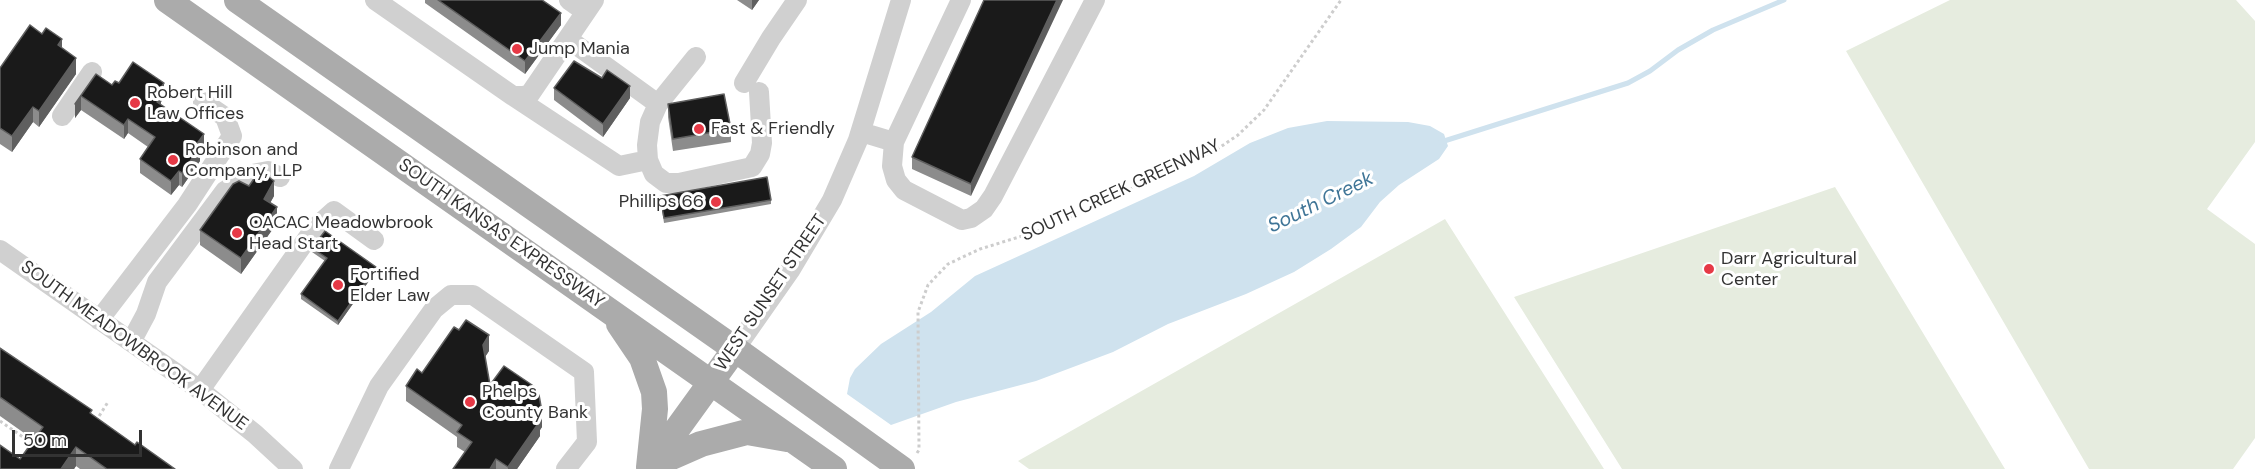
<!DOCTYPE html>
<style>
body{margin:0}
#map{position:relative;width:2255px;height:469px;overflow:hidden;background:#fff;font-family:"DM Sans",sans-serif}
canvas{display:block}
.scale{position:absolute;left:12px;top:430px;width:130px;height:27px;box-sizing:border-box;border:3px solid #333;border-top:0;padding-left:8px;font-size:18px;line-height:21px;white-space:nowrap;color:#333;-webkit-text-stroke:4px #fff;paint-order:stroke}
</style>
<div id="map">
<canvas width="2255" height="469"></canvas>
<div class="scale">50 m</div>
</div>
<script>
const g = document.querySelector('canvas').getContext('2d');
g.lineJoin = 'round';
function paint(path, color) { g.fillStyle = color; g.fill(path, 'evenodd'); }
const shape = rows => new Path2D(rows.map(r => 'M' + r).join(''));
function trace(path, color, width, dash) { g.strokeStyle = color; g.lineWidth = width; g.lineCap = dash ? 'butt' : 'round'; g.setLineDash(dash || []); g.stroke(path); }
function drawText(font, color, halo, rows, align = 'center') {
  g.font = font + ' "DM Sans",sans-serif'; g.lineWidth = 6; g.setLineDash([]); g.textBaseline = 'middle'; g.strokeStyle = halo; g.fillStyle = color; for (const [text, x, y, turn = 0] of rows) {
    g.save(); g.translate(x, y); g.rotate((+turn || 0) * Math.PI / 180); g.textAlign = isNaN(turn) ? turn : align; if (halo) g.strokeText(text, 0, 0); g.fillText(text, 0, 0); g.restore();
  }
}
const green = shape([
 [1950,0,2236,0,2255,21,2255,142,2207,209,2255,244,2255,438,2233,469,2089,469,1846,51],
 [1835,187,2005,469,1622,469,1514,297],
 [1445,219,1604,469,1029,469,1018,461]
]);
const water = shape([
 [1327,121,1408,122,1430,126,1444,134,1448,146,1439,159,1399,185,1380,202,1361,227,1331,249,1294,272,1246,294,1168,324,1113,352,1036,381,956,402,891,425,847,394,850,378,855,369,881,344,931,312,975,276,1194,176,1250,143,1288,128]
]);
const stream = shape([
 [1441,142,1628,83,1650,71,1678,50,1713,30,1784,0]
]);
const path = shape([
 [0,421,33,444],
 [96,421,108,402],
 [917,453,919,450,918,312,928,285,948,264,980,249,1042,230,1216,150,1238,135,1264,110,1341,0]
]);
const minor = shape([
 [375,0,513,96,523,96,530,94,594,0],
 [569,0,586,12],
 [568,39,658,104],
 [696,57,658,104,650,122,647,145,648,160,654,174,666,183,679,183,752,167,760,154,762,143,759,92],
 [744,83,771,38,797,0],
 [513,96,619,166,648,160],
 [62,116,92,72],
 [861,132,894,142,892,166,896,180,904,190,962,220,971,218,984,209,993,196,1095,0],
 [894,142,961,0],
 [0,250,200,390,255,434,293,469],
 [99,320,187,205,232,136,225,117,203,102],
 [131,342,146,314,157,282,225,191,252,174,268,171,280,177],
 [735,349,791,269,832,200,858,140,901,0],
 [200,390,314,229,334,211,374,240],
 [339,469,379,386,434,309,451,295,473,295,584,372,587,442,566,469]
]);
const major = shape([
 [167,0,834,469],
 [237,0,735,349,902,469],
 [619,324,642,358,654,392,655,409,649,467,701,444,747,432,787,439],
 [651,465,735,349]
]);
const wall = shape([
 [425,0,542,0,561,25,525,74,425,3],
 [737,0,759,0,752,10],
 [984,0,971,196,912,169,912,157],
 [62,49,76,74,39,127,33,122,12,152,0,144,0,68],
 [96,74,112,85,119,83,164,97,161,102,161,105,204,149,200,154,200,161,182,187,179,185,171,195,140,173,140,159,148,147,128,133,124,139,81,110,75,118,75,104],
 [554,88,630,98,603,137,554,100],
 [668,104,731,129,731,142,673,151,668,117],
 [249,186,274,196,270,203,277,223,241,274,200,245,200,230],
 [660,196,771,200,771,204,664,223],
 [312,248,376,271,338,325,301,299,301,294,325,261,312,252],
 [0,348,135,445,175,469,80,469,76,466,74,469,0,469,20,459,34,440,0,416],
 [489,351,485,357,490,385,535,391,542,427,540,430,540,436,517,469,453,469,465,452,457,447,457,437,406,401,406,386,422,373]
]);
const shadedWall = shape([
 [752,0,759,0,752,10],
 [1057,0,1063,0,971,196,971,184],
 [561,13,561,25,525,74,525,61],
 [62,39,62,54,58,45],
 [76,58,76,74,39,127,39,111],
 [164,83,164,97,161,102,161,111,157,117,157,94],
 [630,86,630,98,603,137,603,124],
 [81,96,81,110,75,118,75,104],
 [33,107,33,122,12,152,12,136],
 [128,119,128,133,124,139,124,125],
 [204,134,204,149,200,154,200,161,182,187,182,173,196,145],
 [179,171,179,185,171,195,171,181],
 [274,181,274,196,264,214,264,199],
 [277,207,277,223,241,274,241,258],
 [376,267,376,271,338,325,338,321],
 [489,335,489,351,483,360,483,345],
 [542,412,542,427,540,430,540,436,517,469,508,469,508,467],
 [76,447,76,466,74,469,61,469],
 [496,459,496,469,490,469]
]);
const building = shape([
 [438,0,542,0,561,13,525,61,438,0],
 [984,0,1057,0,971,184,912,157,984,0],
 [30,25,42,34,46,28,62,39,58,45,76,58,39,111,33,107,12,136,0,128,0,68,30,25],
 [574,61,602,78,607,70,630,86,603,124,554,88,574,61],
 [133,62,164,83,157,94,161,96,157,102,204,134,196,145,200,147,182,173,179,171,171,181,140,159,155,137,128,119,124,125,81,96,75,104,96,74,112,85,115,81,119,83,133,62],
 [724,94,731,129,673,139,668,104,724,94],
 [260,170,274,181,264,199,277,207,241,258,200,230,233,184,239,181,249,186,260,170],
 [767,177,771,200,664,218,660,196,767,177],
 [325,231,376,267,338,321,301,294,327,258,312,248,325,231],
 [466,320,489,335,483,345,490,385,504,366,535,387,533,390,539,395,542,412,537,419,540,421,508,467,496,459,490,469,453,469,472,442,457,432,462,425,406,386,417,369,422,373,454,327,459,330,466,320],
 [0,348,92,410,90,413,135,445,137,442,175,469,107,469,76,447,61,469,0,469,0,445,20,459,43,427,0,397,0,348]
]);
const markers = [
 [517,49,6,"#e63946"],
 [135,103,6,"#e63946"],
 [699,129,6,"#e63946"],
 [173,160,6,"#e63946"],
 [716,202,6,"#e63946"],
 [237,233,6,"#e63946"],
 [1709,269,6,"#e63946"],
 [338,285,6,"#e63946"],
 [470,402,6,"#e63946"]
];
const poiNames = [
 ["Jump Mania",529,49],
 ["Robert Hill",147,93],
 ["Law Offices",147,114],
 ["Fast & Friendly",711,129],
 ["Robinson and",185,150],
 ["Company, LLP",185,171],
 ["Phillips 66",704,202,"right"],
 ["OACAC Meadowbrook",249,223],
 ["Head Start",249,244],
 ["Darr Agricultural",1721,259],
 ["Center",1721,280],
 ["Fortified",350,275],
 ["Elder Law",350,296],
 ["Phelps",482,392],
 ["County Bank",482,413]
];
const streetNames = [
 ["SOUTH CREEK GREENWAY",1121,191,-25],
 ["SOUTH KANSAS EXPRESSWAY",501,234,35],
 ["WEST SUNSET STREET",771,293,-56],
 ["SOUTH MEADOWBROOK AVENUE",134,346,36]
];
const waterNames = [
 ["South Creek",1321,203,-26]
];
paint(green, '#e6ecdf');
paint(water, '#cfe2ee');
trace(stream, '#cfe2ee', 5);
trace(path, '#cdcdcd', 3, [3, 3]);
trace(minor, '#d0d0d0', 20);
trace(major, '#ababab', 26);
paint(wall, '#8c8c8c');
paint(shadedWall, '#5f5f5f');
paint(building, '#1a1a1a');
trace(building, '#5f5f5f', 1.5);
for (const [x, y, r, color] of markers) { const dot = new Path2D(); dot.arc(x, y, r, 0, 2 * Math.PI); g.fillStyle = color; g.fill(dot); trace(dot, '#fff', 2); }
drawText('18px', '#333', '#fff', poiNames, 'left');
drawText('18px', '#333', '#fff', streetNames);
drawText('italic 20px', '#3f7597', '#fff', waterNames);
</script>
